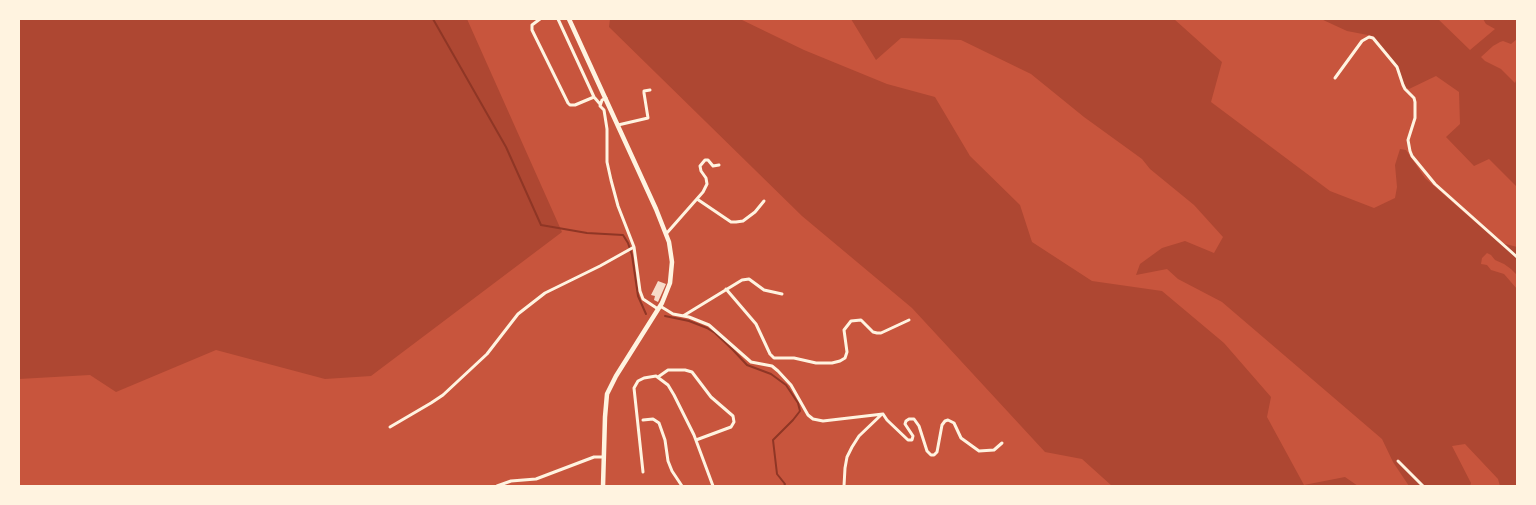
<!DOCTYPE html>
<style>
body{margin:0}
#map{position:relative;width:1536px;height:505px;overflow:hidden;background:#c8553d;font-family:Literata,serif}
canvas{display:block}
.frame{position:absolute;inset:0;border:20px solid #fff3e0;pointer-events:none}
</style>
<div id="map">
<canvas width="1536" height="505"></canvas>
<div class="frame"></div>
</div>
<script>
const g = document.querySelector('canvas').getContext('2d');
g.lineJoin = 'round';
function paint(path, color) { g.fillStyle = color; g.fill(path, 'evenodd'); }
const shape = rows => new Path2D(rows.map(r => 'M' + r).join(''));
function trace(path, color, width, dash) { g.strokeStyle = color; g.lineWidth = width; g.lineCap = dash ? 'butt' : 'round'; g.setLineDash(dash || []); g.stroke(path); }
const green = shape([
 [19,19,467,19,562,232,371,376,325,379,216,350,116,392,90,375,19,379],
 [610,19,740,19,804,50,887,84,935,97,970,156,1020,205,1032,242,1092,281,1162,291,1224,343,1271,397,1267,417,1304,485,1345,477,1358,486,1112,486,1082,459,1045,452,912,308,802,216,609,27],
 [851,19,1174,19,1222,62,1211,102,1330,191,1374,208,1395,198,1397,187,1395,165,1400,149,1406,150,1425,178,1498,242,1517,247,1517,275,1511,269,1504,264,1495,260,1491,255,1487,253,1482,258,1481,264,1487,265,1491,270,1504,274,1517,289,1517,486,1500,486,1498,479,1465,444,1452,446,1471,483,1470,486,1409,486,1393,462,1382,439,1222,302,1178,279,1167,269,1136,275,1140,264,1162,248,1185,241,1214,253,1223,237,1194,205,1150,169,1142,159,1084,117,1031,74,961,40,901,38,876,60],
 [1321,19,1438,19,1470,50,1495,29,1486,24,1483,19,1517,19,1517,39,1511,44,1503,41,1500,42,1493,46,1481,57,1485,61,1501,69,1515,83,1517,78,1517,187,1489,159,1474,166,1446,137,1460,124,1459,92,1436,76,1409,89,1405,87,1398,66,1373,36,1347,31]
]);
const stream = shape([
 [433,19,506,147,541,225,587,233,623,235,628,243,632,255,638,296,646,314],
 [665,316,689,321,707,328,715,333,733,350,747,365,771,374,786,385,798,403,800,411,793,420,773,440,777,474,785,484,784,486]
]);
const building = shape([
 [658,281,666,284,658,302,654,300,655,296,651,295]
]);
const minor = shape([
 [540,19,532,25,532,30,568,103,570,105,575,105,594,97],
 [558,19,594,97,600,104],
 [1335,78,1362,41,1369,37,1373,38,1397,67,1403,85,1405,89,1414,98,1415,102,1415,118,1408,140,1410,151,1412,156,1435,184,1517,257],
 [606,98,602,100,600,106,604,110,607,129,607,162,611,180,618,206,634,247,640,291,643,299,658,309],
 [618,125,648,118,644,93,644,91,650,90],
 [697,199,731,222,736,222,743,221,755,212,764,201],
 [666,234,703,192,707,184,706,178,701,171,700,166,705,160,708,160,713,166,719,165],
 [726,289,756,324,770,354,774,358,794,358,816,363,832,363,840,361,845,358,847,352,844,330,851,321,861,320,873,332,877,333,881,333,909,320],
 [660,306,673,314,689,317,709,325,751,362,772,366,778,371,791,385,808,415,813,419,823,421,883,414],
 [683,316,742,280,749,279,764,290,782,294],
 [658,377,668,370,685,370,692,372,711,397,733,416,734,422,731,427,696,440],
 [883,414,887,420,908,440,912,440,913,436,905,424,906,421,909,419,914,419,919,426,927,451,931,455,934,455,937,452,942,425,945,421,948,420,954,423,961,438,979,451,994,450,1002,443],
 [643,420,653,419,659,423,665,440,668,461,672,471,682,486],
 [390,427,431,403,443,395,487,354,518,314,545,293,600,266,634,247],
 [1398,461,1423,486],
 [643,472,634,388,638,381,644,378,656,376,668,385,674,395,694,435,713,486],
 [497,486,511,481,536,479,594,457,603,457],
 [844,486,845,468,847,457,852,447,859,436,881,415]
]);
const tertiary = shape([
 [569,19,656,209,669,242,672,262,670,283,662,303,616,376,607,394,605,417,603,486]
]);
paint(green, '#ae4732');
trace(stream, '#8f3625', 2);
paint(building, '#f7dbc8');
trace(minor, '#fff3e0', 3);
trace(tertiary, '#fff3e0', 4.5);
</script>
